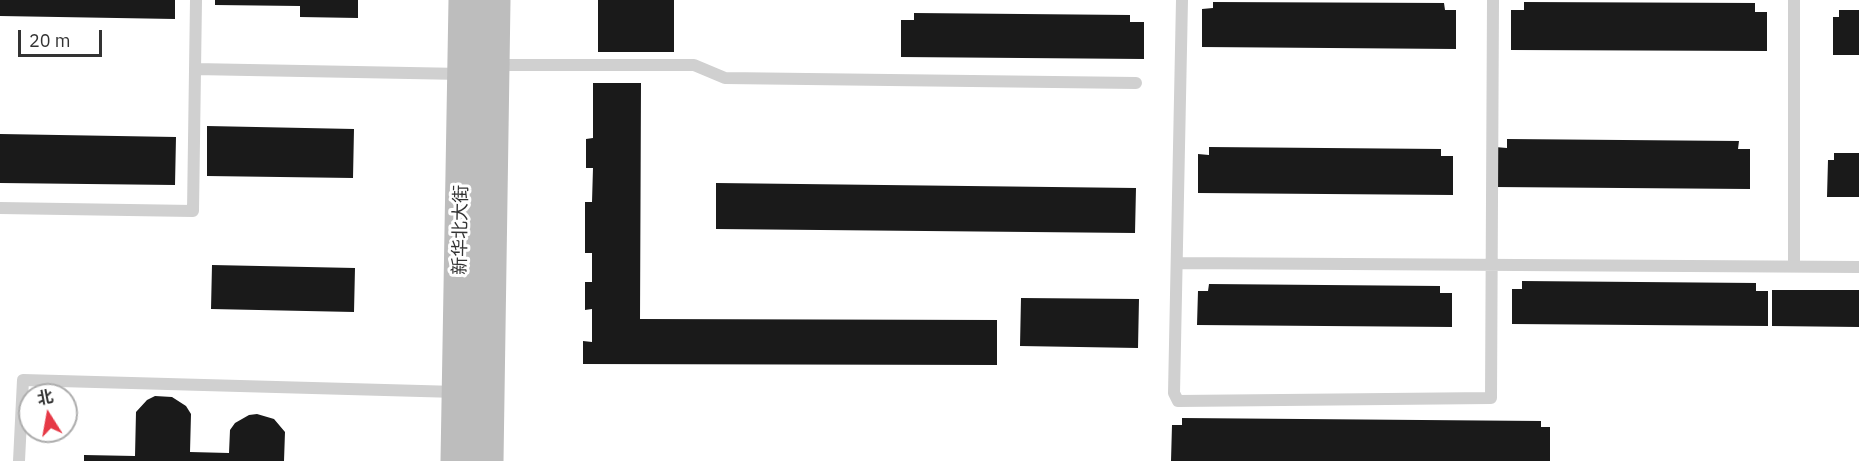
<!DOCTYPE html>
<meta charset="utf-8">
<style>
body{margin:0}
#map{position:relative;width:1859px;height:461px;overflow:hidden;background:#fff;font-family:"IBM Plex Sans","Noto Sans SC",sans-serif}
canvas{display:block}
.north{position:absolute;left:18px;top:383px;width:60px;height:60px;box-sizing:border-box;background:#fff;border:2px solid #adadad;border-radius:50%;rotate:349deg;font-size:16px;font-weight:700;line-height:24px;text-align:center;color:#333}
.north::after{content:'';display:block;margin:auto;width:21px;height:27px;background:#e63946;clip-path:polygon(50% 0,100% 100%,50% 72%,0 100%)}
.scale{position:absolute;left:18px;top:30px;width:84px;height:27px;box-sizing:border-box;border:3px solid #333;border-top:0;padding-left:8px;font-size:18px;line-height:21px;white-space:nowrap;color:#333;-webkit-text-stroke:4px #fff;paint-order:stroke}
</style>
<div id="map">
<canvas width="1859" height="461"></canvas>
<div class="north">北</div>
<div class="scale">20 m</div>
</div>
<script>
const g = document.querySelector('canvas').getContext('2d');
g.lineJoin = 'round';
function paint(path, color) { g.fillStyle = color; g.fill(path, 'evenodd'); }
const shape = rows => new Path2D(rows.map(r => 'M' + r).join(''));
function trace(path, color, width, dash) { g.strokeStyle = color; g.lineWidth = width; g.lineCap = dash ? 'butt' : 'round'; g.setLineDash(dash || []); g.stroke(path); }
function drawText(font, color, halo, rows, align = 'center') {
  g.font = font + ' "IBM Plex Sans","Noto Sans SC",sans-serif'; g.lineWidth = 6; g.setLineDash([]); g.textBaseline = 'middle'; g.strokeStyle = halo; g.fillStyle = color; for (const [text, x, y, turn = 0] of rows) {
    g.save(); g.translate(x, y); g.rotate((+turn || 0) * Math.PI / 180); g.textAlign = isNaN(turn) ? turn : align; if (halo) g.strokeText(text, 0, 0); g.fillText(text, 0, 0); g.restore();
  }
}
const building = shape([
 [0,0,175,0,175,19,0,16],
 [215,0,358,0,358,18,300,17,300,6,215,5],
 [598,0,674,0,674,52,598,52],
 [1213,2,1444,3,1445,10,1456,10,1456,49,1202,47,1202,9,1213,8],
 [1524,2,1755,3,1755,12,1767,12,1767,51,1511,50,1511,10,1524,10],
 [1839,10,1859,10,1859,55,1833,55,1833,17,1839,17],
 [914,13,1130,15,1130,22,1144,22,1144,59,901,57,901,20,914,20],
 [593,83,641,83,640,319,997,320,997,365,583,364,583,341,592,342,592,309,585,310,585,282,592,282,592,253,585,253,585,202,592,202,593,168,586,168,586,139,593,138],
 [207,126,354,129,353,178,207,176],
 [0,134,176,137,175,185,0,183],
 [1507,139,1739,141,1738,149,1750,149,1750,189,1495,187,1495,147,1507,148],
 [1209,147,1441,149,1441,156,1453,156,1453,195,1198,193,1198,154,1209,155],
 [1834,153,1859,153,1859,197,1827,197,1828,160,1834,160],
 [716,183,1136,188,1135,233,716,229],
 [212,265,355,268,354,312,211,309],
 [1522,281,1756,283,1756,291,1768,291,1768,326,1512,324,1512,289,1522,289],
 [1209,284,1440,286,1440,293,1452,293,1452,327,1197,325,1198,291,1208,291],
 [1772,290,1859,290,1859,327,1772,326],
 [1021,298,1139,299,1138,348,1020,346],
 [155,396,172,397,186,406,191,414,190,452,229,453,230,430,235,423,249,415,257,414,274,419,285,432,284,461,84,461,84,455,135,456,136,412,147,400],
 [1182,418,1541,421,1541,427,1550,427,1550,461,1171,461,1172,425,1182,425]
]);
const service = shape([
 [1182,0,1174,393,1178,401,1491,398,1493,0],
 [494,65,694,65,725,78,1136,83],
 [195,69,463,74],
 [0,208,193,211,196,0],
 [1177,263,1859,267],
 [1794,266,1794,0],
 [19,461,23,380,457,392]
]);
const secondary = shape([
 [457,461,465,0],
 [487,461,494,0]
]);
const streetNames = [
 ["新华北大街",461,230,-89]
];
paint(building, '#1a1a1a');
trace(service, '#d0d0d0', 12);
trace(secondary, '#bdbdbd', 33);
drawText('18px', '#333', '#fff', streetNames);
</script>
